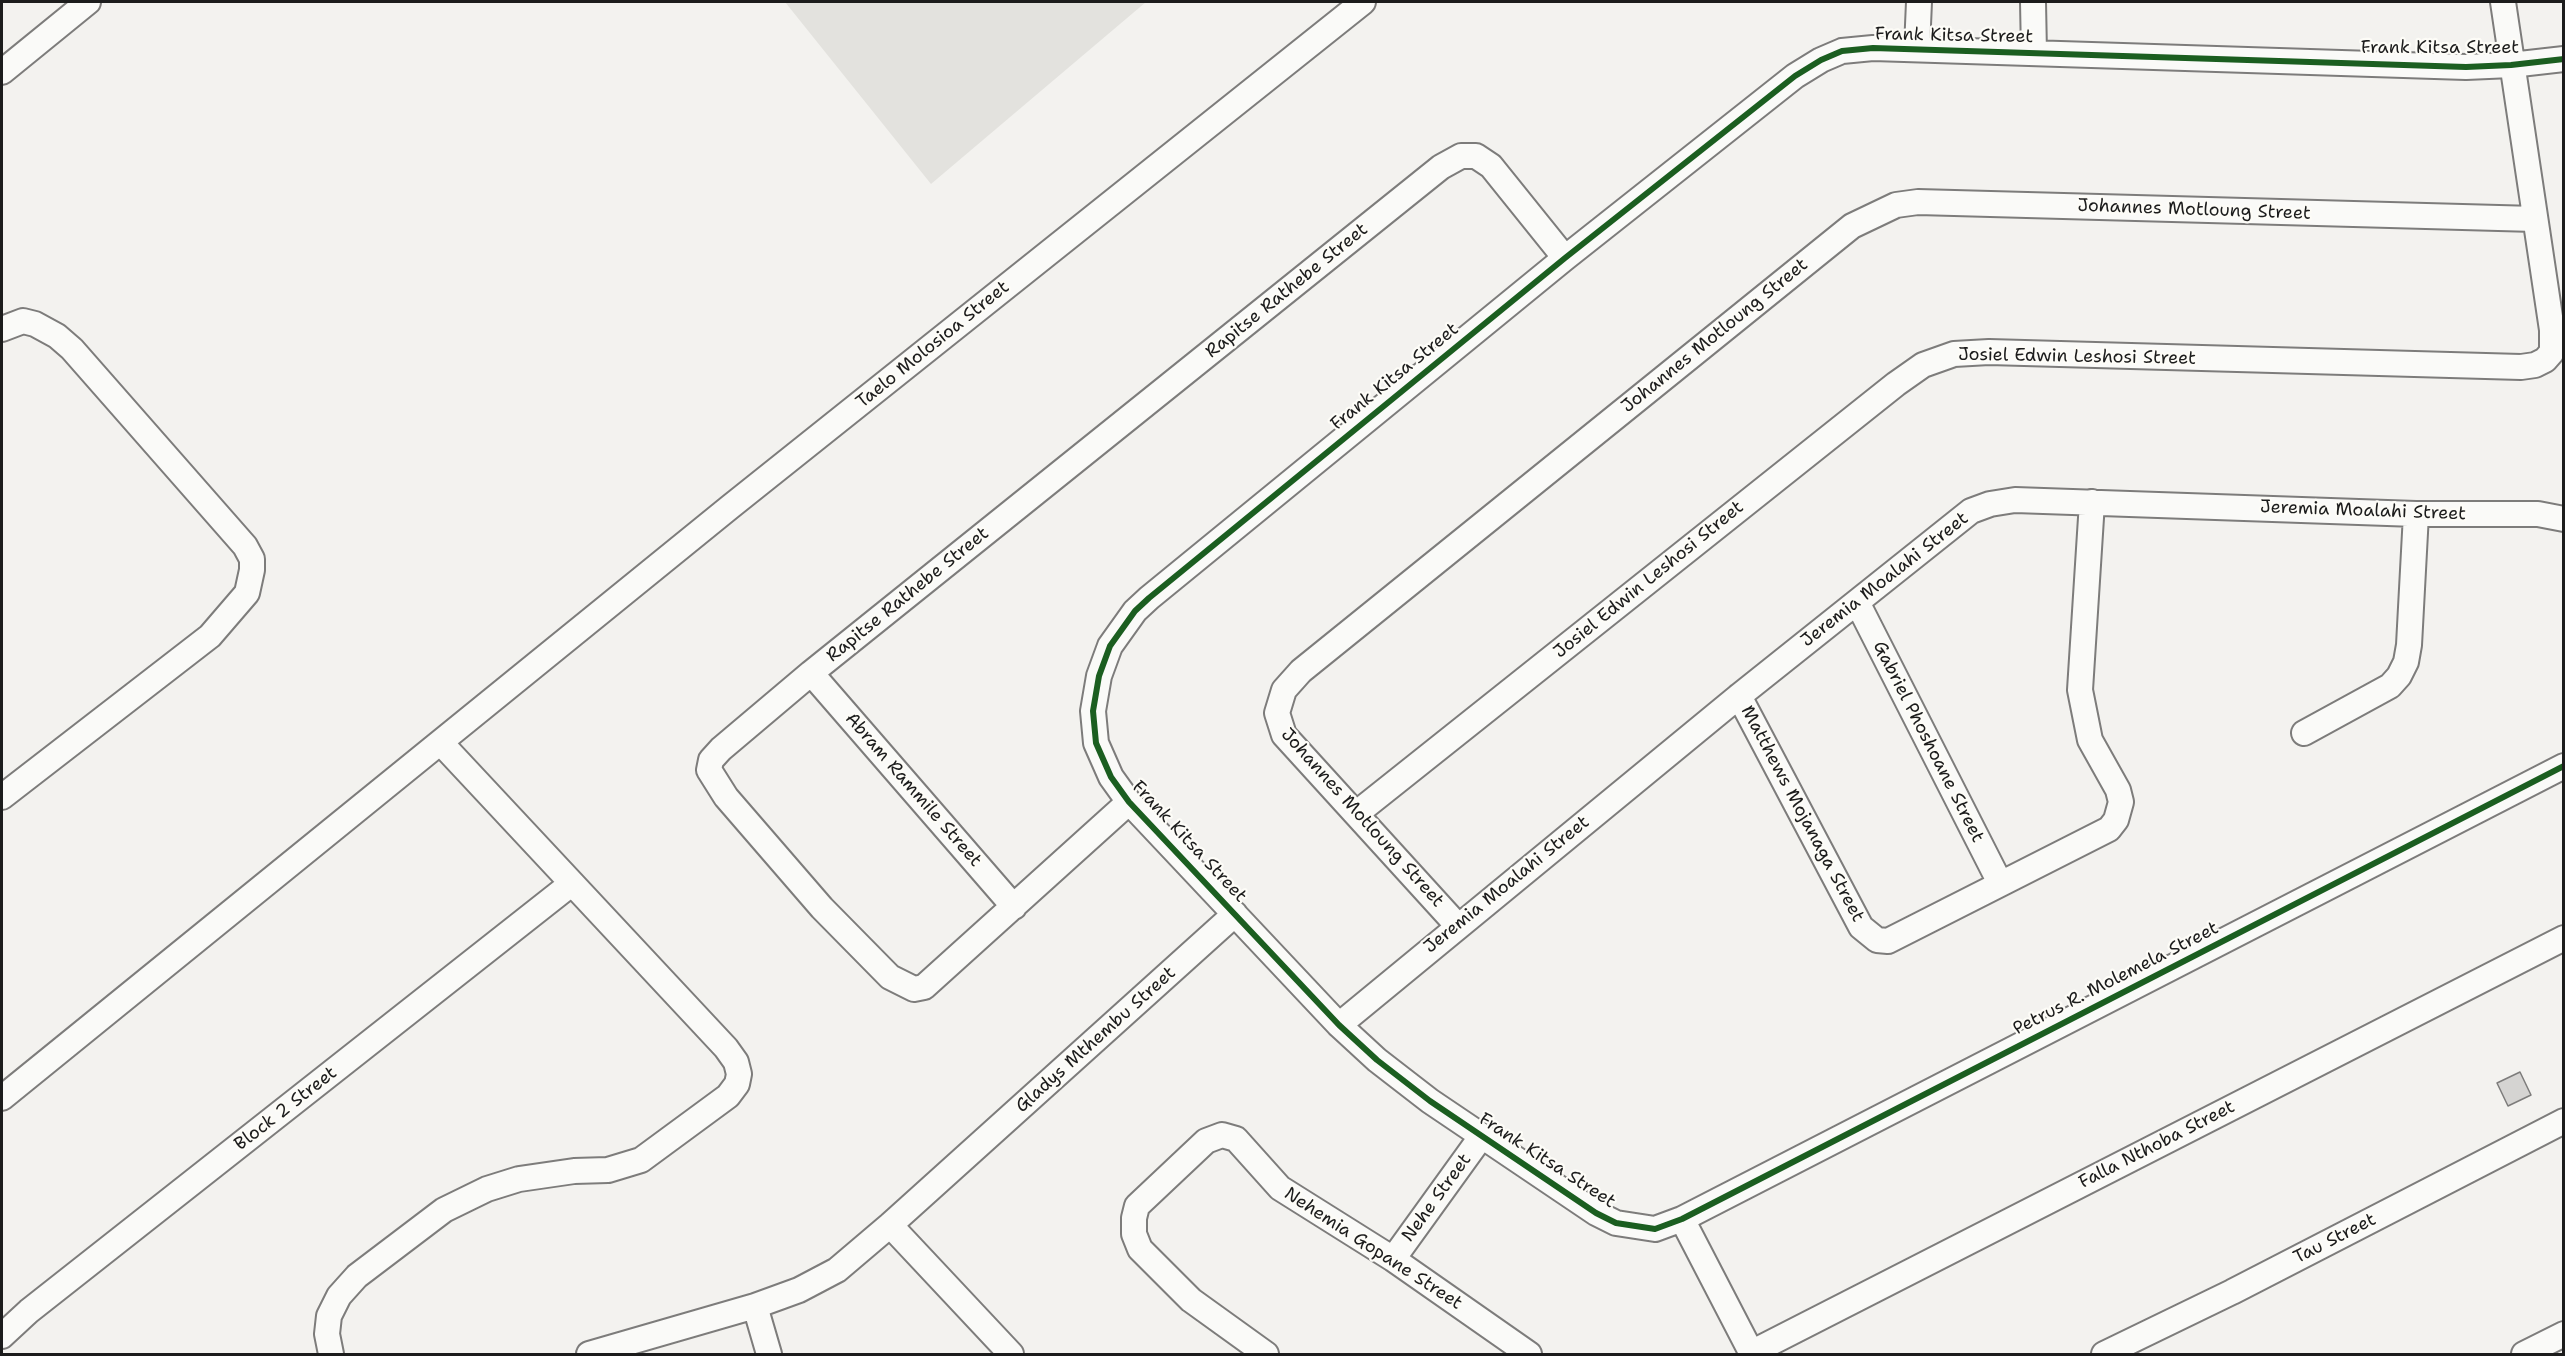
<!DOCTYPE html>
<style>
body{margin:0}
#map{position:relative;width:2565px;height:1356px;overflow:hidden;background:#f3f2ef;font-family:"Shantell Sans",sans-serif}
canvas{display:block}
.frame{position:absolute;inset:0;border:3px solid #1c1c1c;pointer-events:none}
</style>
<div id="map">
<canvas width="2565" height="1356"></canvas>
<div class="frame"></div>
</div>
<script>
const g = document.querySelector('canvas').getContext('2d');
g.lineJoin = 'round';
function paint(path, color) { g.fillStyle = color; g.fill(path, 'evenodd'); }
const shape = rows => new Path2D(rows.map(r => 'M' + r).join(''));
function trace(path, color, width, dash) { g.strokeStyle = color; g.lineWidth = width; g.lineCap = dash ? 'butt' : 'round'; g.setLineDash(dash || []); g.stroke(path); }
function drawText(font, color, halo, rows, align = 'center') {
  g.font = font + ' "Shantell Sans",sans-serif'; g.lineWidth = 4.5; g.setLineDash([]); g.textBaseline = 'middle'; g.strokeStyle = halo; g.fillStyle = color; for (const [text, x, y, turn = 0] of rows) {
    g.save(); g.translate(x, y); g.rotate((+turn || 0) * Math.PI / 180); g.textAlign = isNaN(turn) ? turn : align; if (halo) g.strokeText(text, 0, 0); g.fillText(text, 0, 0); g.restore();
  }
}
const built = shape([
 [785,2,1146,2,931,184]
]);
const building = shape([
 [2520,1072,2531,1095,2508,1106,2497,1083,2520,1072]
]);
const minor = shape([
 [2033,2,2034,53],
 [1917,48,1919,2],
 [2564,59,2511,65,2466,67,1873,48,1842,51,1821,60,1795,76,1565,258,1149,598,1135,611,1110,646,1099,676,1093,711,1096,743,1111,777,1129,802,1339,1025,1377,1060,1430,1101,1596,1213,1616,1223,1655,1229,1682,1219,2564,766],
 [2,72,88,2],
 [2,329,23,321,35,324,57,336,72,349,245,546,252,559,252,570,247,593,210,636,2,797],
 [1857,602,2000,883],
 [811,673,1014,907],
 [1739,696,1861,927,1877,940,1888,941,2109,829,2116,820,2121,802,2118,790,2090,740,2080,690,2092,502],
 [2304,733,2390,686,2399,676,2406,662,2409,645,2416,514],
 [1129,802,924,987,914,989,890,977,822,908,726,797,709,770,711,760,721,749,811,673,1441,167,1461,156,1476,156,1491,166,1565,258],
 [1357,813,1896,384,1923,365,1954,354,1989,352,2521,367,2535,365,2545,360,2552,352,2552,330,2503,2],
 [1457,925,1284,735,1277,713,1284,690,1301,671,1852,226,1896,205,1918,202,2535,219],
 [1339,1025,1739,696,1971,511,1990,504,2015,500,2416,514,2538,514,2564,519],
 [2,1098,730,507,1363,2],
 [1682,1219,1752,1354],
 [890,1225,1011,1354],
 [1393,1259,1481,1137],
 [755,1306,769,1354],
 [2,1336,29,1311,571,884],
 [1751,1353,2564,938],
 [331,1354,327,1334,329,1316,339,1296,357,1276,444,1210,487,1189,519,1179,574,1171,608,1170,641,1160,728,1096,737,1084,739,1074,736,1062,726,1048,441,743],
 [589,1354,755,1306,799,1290,837,1270,890,1225,1235,914],
 [1266,1354,1191,1300,1140,1249,1134,1234,1134,1218,1137,1206,1206,1141,1222,1135,1236,1139,1280,1188,1393,1259,1529,1354],
 [2104,1354,2232,1292,2564,1121],
 [2524,1354,2564,1334]
]);
const cycleway = shape([
 [2564,59,2511,65,2466,67,1873,48,1842,51,1821,60,1795,76,1565,258,1149,598,1135,611,1110,646,1099,676,1093,711,1096,743,1111,777,1129,802,1339,1025,1377,1060,1430,1101,1596,1213,1616,1223,1655,1229,1682,1219,2564,766]
]);
const streetNames = [
 ["Frank Kitsa Street",1954,36,1],
 ["Frank Kitsa Street",2440,48],
 ["Johannes Motloung Street",2194,210,2],
 ["Rapitse Rathebe Street",1287,291,-39],
 ["Johannes Motloung Street",1715,336,-39],
 ["Taelo Molosioa Street",933,345,-39],
 ["Josiel Edwin Leshosi Street",2077,357,1],
 ["Frank Kitsa Street",1395,377,-39],
 ["Jeremia Moalahi Street",2363,511,2],
 ["Josiel Edwin Leshosi Street",1649,580,-39],
 ["Jeremia Moalahi Street",1885,580,-38],
 ["Rapitse Rathebe Street",908,595,-39],
 ["Gabriel Phoshoane Street",1928,742,63],
 ["Abram Rammile Street",913,790,49],
 ["Matthews Mojanaga Street",1802,814,62],
 ["Johannes Motloung Street",1362,818,48],
 ["Frank Kitsa Street",1189,842,47],
 ["Jeremia Moalahi Street",1507,885,-39],
 ["Petrus R. Molemela Street",2116,979,-27],
 ["Gladys Mthembu Street",1096,1040,-42],
 ["Block 2 Street",286,1109,-38],
 ["Falla Nthoba Street",2157,1145,-27],
 ["Frank Kitsa Street",1547,1161,33],
 ["Nehe Street",1437,1198,-54],
 ["Tau Street",2335,1239,-27],
 ["Nehemia Gopane Street",1373,1249,33]
];
paint(built, '#e3e2de');
paint(building, '#d5d4d2');
trace(building, '#7d7c7b', 1.5);
trace(minor, '#7d7c7b', 28);
trace(minor, '#fafaf8', 24);
trace(cycleway, '#1b5e20', 6);
drawText('18px', '#1c1c1c', '#fdfcf7', streetNames);
</script>
